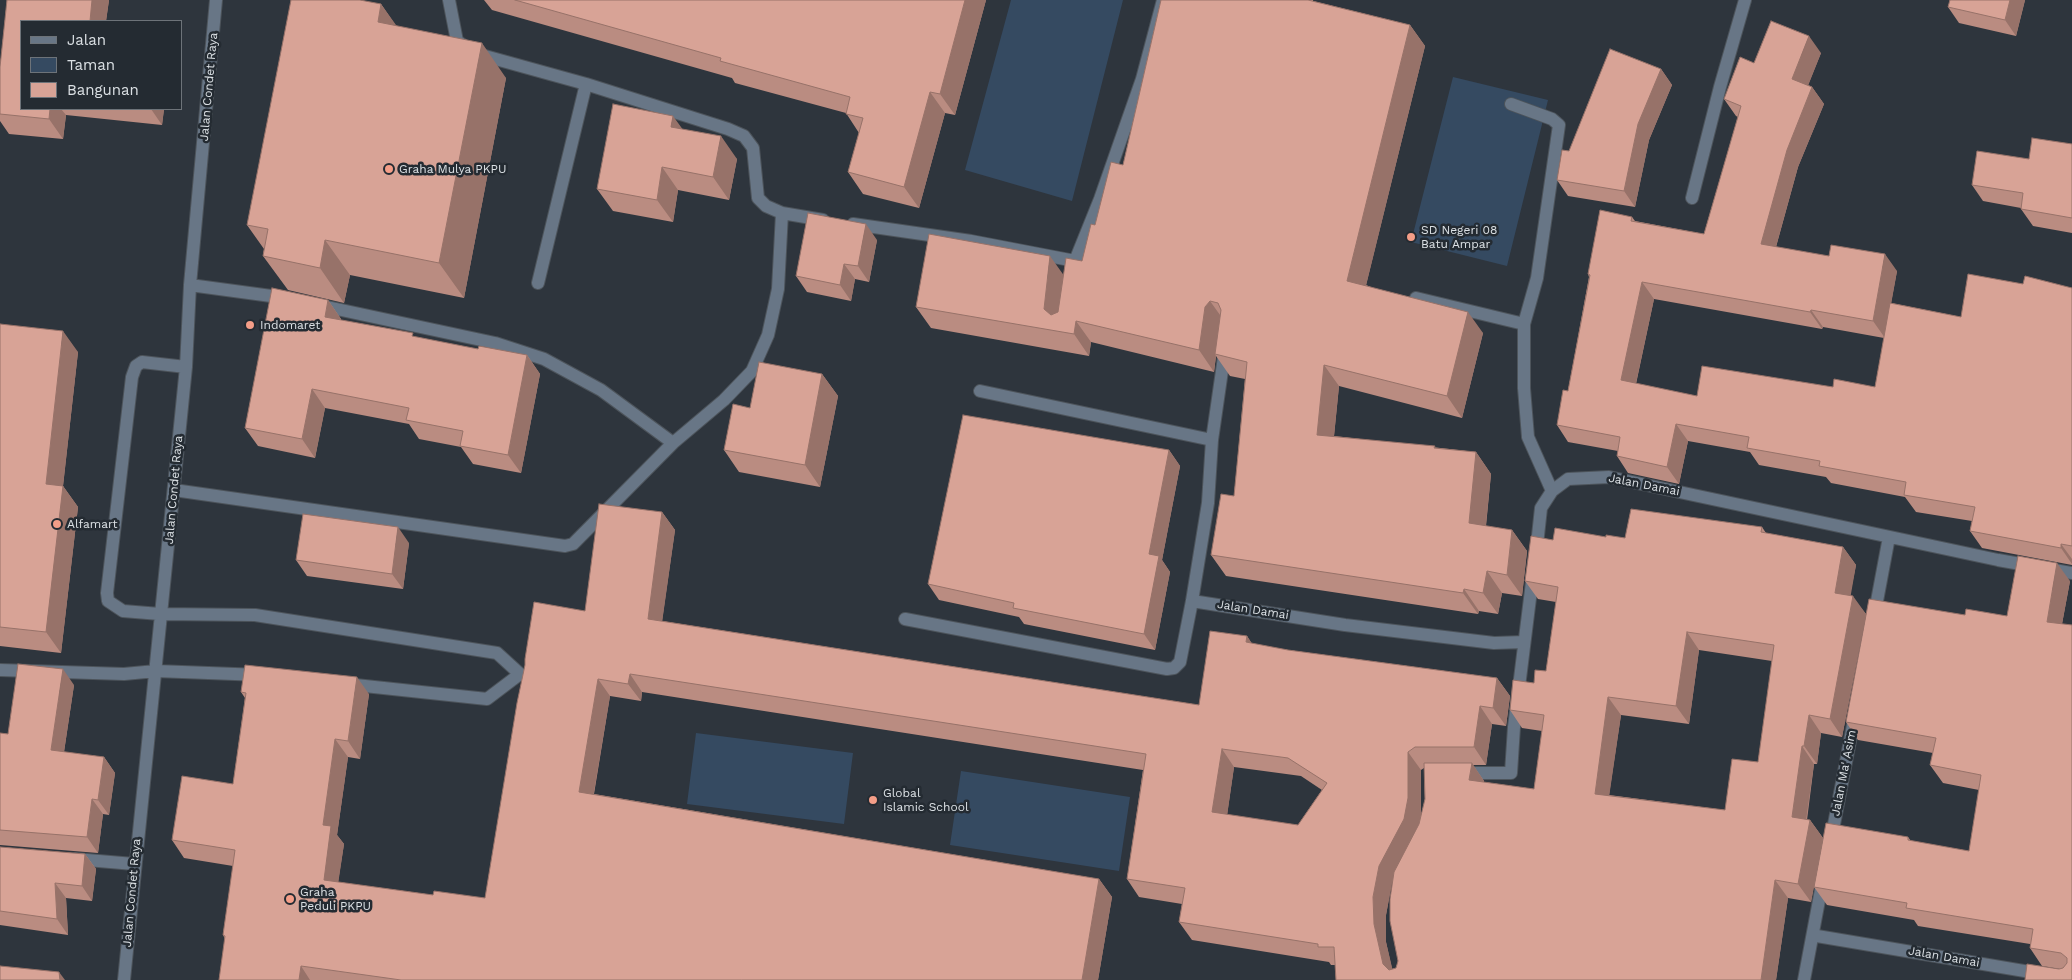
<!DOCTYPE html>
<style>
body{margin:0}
#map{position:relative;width:2072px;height:980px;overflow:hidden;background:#2e353d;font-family:"Work Sans",sans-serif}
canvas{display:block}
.legend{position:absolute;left:20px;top:20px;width:162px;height:90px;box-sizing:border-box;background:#242b32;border:1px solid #6d7379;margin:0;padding:6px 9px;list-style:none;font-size:15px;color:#dbe0e4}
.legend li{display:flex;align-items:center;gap:10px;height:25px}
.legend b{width:25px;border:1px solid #6d7379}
</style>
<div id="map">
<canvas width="2072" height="980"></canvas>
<ul class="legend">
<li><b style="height:6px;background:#687686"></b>Jalan</li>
<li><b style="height:14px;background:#354a61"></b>Taman</li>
<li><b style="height:14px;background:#d8a396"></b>Bangunan</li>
</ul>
</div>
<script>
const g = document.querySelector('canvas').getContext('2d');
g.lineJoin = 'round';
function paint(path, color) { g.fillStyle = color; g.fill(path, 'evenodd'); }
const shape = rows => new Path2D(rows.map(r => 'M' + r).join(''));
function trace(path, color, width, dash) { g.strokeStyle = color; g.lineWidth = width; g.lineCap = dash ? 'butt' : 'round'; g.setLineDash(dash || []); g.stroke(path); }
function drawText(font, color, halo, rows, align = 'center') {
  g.font = font + ' "Work Sans",sans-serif'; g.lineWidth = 5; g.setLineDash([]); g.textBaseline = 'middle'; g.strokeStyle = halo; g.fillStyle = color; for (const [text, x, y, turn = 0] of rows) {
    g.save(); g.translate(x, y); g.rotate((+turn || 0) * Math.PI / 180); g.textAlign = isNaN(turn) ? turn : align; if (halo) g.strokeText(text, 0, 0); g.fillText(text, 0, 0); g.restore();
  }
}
const green = shape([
 [1011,0,1123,0,1072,201,965,170],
 [1453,77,1548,100,1507,266,1411,242],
 [696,733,853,753,844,824,687,804],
 [961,771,1130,797,1119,871,950,845]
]);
const minor = shape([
 [449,0,457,41,474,53,586,84,728,129,744,136,753,148,758,198,766,206,782,213,823,220],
 [1511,104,1552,119,1559,125,1537,278,1524,324,1524,388,1528,437,1552,491],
 [1692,198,1720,87,1745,0],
 [853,224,971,241,1075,261],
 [1074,268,1075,261,1100,199,1142,79,1163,0],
 [538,283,586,84],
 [190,285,286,298],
 [1416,298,1524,324],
 [318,305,495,343,544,359,601,390,673,443],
 [186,367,142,362,136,366,132,377,107,593,108,601,123,611,160,614,255,615,497,653,520,674,528,677,528,688],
 [980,391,1212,440],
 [174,490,565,546,573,544,673,443,724,400,752,371,768,335,778,289,782,213],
 [1536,554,1541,508,1552,491,1568,479,1609,477,1998,560,2072,573],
 [1192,601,1345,625,1494,643,1524,642],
 [1874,617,1889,537],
 [905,619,1167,669,1174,668,1180,662,1192,601,1208,503,1212,440,1225,350],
 [0,670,124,674,156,671,261,675],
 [346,684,487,699,520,674],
 [1462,773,1511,773,1514,727,1533,574],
 [1831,840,1855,715],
 [75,859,134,864],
 [1817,936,2072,979],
 [124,980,186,367,190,285,216,0],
 [1804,980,1823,879]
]);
const wall = shape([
 [7,0,109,0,106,21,21,109,164,109,162,125,66,115,63,139,9,134,0,121,0,67],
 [484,0,986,0,955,115,945,113,919,208,863,194,848,172,859,133,846,113,735,83,732,78,492,10],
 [1161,0,1313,0,1313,1,1410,25,1425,46,1366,285,1483,333,1462,418,1339,386,1334,436,1476,452,1491,474,1486,526,1512,530,1527,551,1522,596,1502,593,1498,614,1479,611,1478,614,1226,576,1211,555,1234,496,1245,379,1230,376,1216,356,1214,372,1091,342,1089,356,931,328,916,307,1064,275,1082,261,1095,225,1123,165],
 [1950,0,2025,0,2016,36,1959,23,1948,7],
 [381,4,396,26,506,78,464,298,350,275,344,303,288,290,263,256,264,249,247,225],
 [1821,53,1808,85,1812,87,1824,104,1798,167,1776,247,1897,271,1891,303,1961,317,2023,284,2072,288,2072,565,1982,548,1970,531,1972,521,1916,512,1905,497,1831,483,1826,477,1759,465,1750,452,1688,441,1679,484,1628,473,1617,456,1618,451,1568,442,1557,425,1568,391,1589,277,1588,274,1632,217,1635,221,1704,234,1738,117,1736,116,1724,99,1754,63],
 [1654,299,1822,329,1823,327,1884,338,1875,387,1833,387,1697,396,1636,384],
 [1661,69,1672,85,1649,140,1635,207,1568,196,1557,180,1569,151],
 [682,129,737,159,729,200,678,190,673,222,613,211,597,189],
 [2072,144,2072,233,2033,226,2021,209,2021,208,1983,201,1972,185,2029,159],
 [877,240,869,282,855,279,851,301,807,292,796,276],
 [328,300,341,319,341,320,415,337,478,349,527,355,540,374,521,473,473,464,461,447,419,439,409,424,325,408,315,458,258,446,245,428],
 [0,324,78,352,63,486,78,507,61,653,0,646],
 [822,374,838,396,820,487,739,472,724,450],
 [1169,450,1180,466,1162,560,1170,572,1155,650,1024,624,1019,617,939,600,928,584],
 [662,512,675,530,662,621,1199,705,1247,636,1252,644,1288,650,1497,678,1510,696,1506,726,1492,724,1486,765,1473,765,1484,781,1484,782,1534,789,1542,731,1522,728,1510,710,1534,683,1546,671,1556,602,1538,599,1525,581,1553,540,1606,537,1625,538,1762,527,1766,533,1843,547,1856,565,1850,595,1866,614,1842,737,1821,733,1817,764,1814,764,1807,820,1810,820,1823,838,1811,902,1788,898,1776,980,1336,980,1335,965,1331,965,1329,962,1192,940,1179,922,1182,904,1139,897,1127,879,1143,770,642,692,641,701,610,696,594,794,1099,879,1112,897,1098,980,219,980,225,939,223,935,233,866,184,858,172,840,233,784,245,698,241,692,369,694,360,759,348,757,337,835,344,844,338,882,433,895,485,898,585,611],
 [1699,650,1772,661,1758,762,1725,810,1609,795,1621,715,1689,724],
 [1234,767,1301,776,1322,790,1298,825,1227,815],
 [1424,768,1425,799,1421,816,1421,770],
 [1392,882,1398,961,1396,968,1392,969,1386,942,1386,915],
 [409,543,403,589,307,576,296,560],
 [2070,581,2062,624,2072,980,2059,969,2060,969,2042,966,2030,948,2030,944,1918,926,1914,920,1827,905,1814,887,1908,837,1911,841,1969,851,1979,790,1943,783,1930,765,1933,753,1858,740,1846,722,1965,615,2007,616],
 [74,685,64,752,104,757,115,773,109,815,103,814,98,853,0,845,0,733,8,734],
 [0,847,85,854,96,869,92,901,66,898,68,935,0,925]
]);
const shadedWall = shape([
 [92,0,109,0,106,21,90,21],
 [965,0,986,0,955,115,940,94],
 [2010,0,2025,0,2016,36,2005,20],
 [381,4,406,39,378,22],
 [1410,25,1425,46,1362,302,1347,281],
 [1809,36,1821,53,1804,96,1792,79],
 [482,43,506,78,464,298,439,263],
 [1661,69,1672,85,1649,140,1635,207,1624,191,1638,124],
 [1812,87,1824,104,1798,167,1772,261,1761,244,1787,150],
 [930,92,945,113,919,208,904,187],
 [50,109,61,109,66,115,63,139,49,119],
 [151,109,164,109,162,125],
 [673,116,689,138,671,127],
 [721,136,737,159,729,200,713,177],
 [662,167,678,190,673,222,657,200],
 [866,224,877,240,869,282,858,266],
 [325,240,350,275,344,303,320,268],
 [1885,254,1897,271,1885,338,1873,321],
 [1050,256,1065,277,1059,331,1044,309],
 [844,264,855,279,851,301,840,285],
 [1642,282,1654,299,1633,397,1621,380],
 [328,300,341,319,338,336,325,317],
 [1210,301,1225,322,1215,354,1216,356,1214,372,1199,350,1205,307],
 [1811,310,1823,327,1822,329,1810,312],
 [1468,312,1483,333,1462,418,1447,396],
 [1076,321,1091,342,1089,356,1074,334],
 [63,331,78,352,63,486,78,507,61,653,46,632,46,484],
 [527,355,540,374,521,473,508,455],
 [1324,365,1339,386,1332,456,1317,435],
 [822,374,838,396,820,487,805,465],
 [312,389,325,408,315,458,302,439],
 [1676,424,1688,441,1679,484,1667,467],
 [1169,450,1180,466,1162,560,1170,572,1155,650,1144,634,1149,554],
 [1476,452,1491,474,1484,544,1469,523],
 [662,512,675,530,660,637,648,619],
 [398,527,409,543,403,589,392,574],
 [1512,530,1527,551,1522,596,1507,575],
 [2061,544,2072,559,2072,564,2061,548],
 [1843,547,1856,565,1848,611,1835,593],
 [2057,563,2070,581,2059,640,2047,622],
 [1487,571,1502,593,1498,614,1483,593],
 [1464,589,1479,611,1478,614,1463,593],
 [1853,596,1866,614,1842,737,1830,719],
 [1687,632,1699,650,1689,724,1676,706],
 [1247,636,1259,654,1246,642],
 [63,669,74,685,62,765,51,750],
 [630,674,642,692,641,701,628,684],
 [357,677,369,694,360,759,348,741],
 [1497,678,1510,696,1506,726,1493,708],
 [598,679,610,696,591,810,579,792],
 [1608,697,1621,715,1607,811,1595,794],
 [1480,706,1492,724,1486,765,1474,747],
 [1809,715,1821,733,1817,764,1804,746],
 [335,739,348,757,337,835,344,844,336,898,324,880,323,825],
 [1802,746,1814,764,1804,835,1792,817],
 [1222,749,1234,767,1225,830,1212,812],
 [1408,752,1421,770,1421,816,1416,837,1392,883,1386,915,1386,942,1395,980,1383,964,1374,924,1373,897,1379,866],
 [104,757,115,773,109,815,98,800],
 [1472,763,1484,781,1482,798,1469,780],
 [92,799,103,814,98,853,87,837],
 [1810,820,1823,838,1811,902,1798,884],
 [85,854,96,869,92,901,82,886],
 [1099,879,1112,897,1098,980,1082,980],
 [1775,880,1788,898,1776,980,1761,980],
 [55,883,66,898,68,935,57,919],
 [301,966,310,980,299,980],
 [59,972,65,980,60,980]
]);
const building = shape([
 [7,0,92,0,90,21,21,21,21,109,50,109,49,119,0,114,0,67,7,0],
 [291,0,360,0,381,4,378,22,482,43,439,263,325,240,320,268,263,256,268,229,247,225,291,0],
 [515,0,965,0,940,94,930,92,904,187,848,172,863,118,846,114,850,97,720,61,721,58,515,0],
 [1161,0,1308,0,1410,25,1347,281,1468,312,1447,396,1324,365,1317,435,1435,446,1434,448,1476,452,1469,523,1512,530,1507,575,1487,571,1483,593,1464,589,1463,593,1211,555,1221,494,1234,496,1247,362,1215,354,1221,310,1218,303,1210,301,1205,307,1199,350,1076,321,1074,334,916,307,929,234,1050,256,1044,309,1051,315,1058,312,1066,258,1082,261,1091,224,1095,225,1111,162,1123,165,1161,0],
 [1950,0,2010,0,2005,20,1948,7,1950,0],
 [1771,21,1809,36,1792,79,1812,87,1787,150,1761,244,1829,256,1831,245,1885,254,1873,321,1811,310,1810,312,1642,282,1621,380,1697,396,1702,366,1833,387,1834,379,1875,387,1890,303,1961,317,1968,274,2023,284,2025,276,2072,288,2072,546,2061,544,2061,548,1970,531,1975,507,1904,495,1906,482,1819,466,1820,461,1747,448,1749,437,1676,424,1667,467,1617,456,1620,437,1557,425,1563,390,1568,391,1590,275,1588,274,1600,210,1632,217,1631,221,1704,234,1741,106,1724,99,1740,57,1754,63,1771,21],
 [1610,49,1661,69,1638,124,1624,191,1557,180,1562,150,1569,151,1610,49],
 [613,104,673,116,671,127,721,136,713,177,662,167,657,200,597,189,613,104],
 [2032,138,2072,144,2072,218,2021,209,2023,193,1972,185,1977,151,2029,159,2032,138],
 [808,213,866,224,858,266,844,264,840,285,796,276,808,213],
 [272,288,328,300,325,317,413,333,412,336,478,349,479,346,527,355,508,455,460,446,463,431,406,420,409,408,312,389,302,439,245,428,272,288],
 [0,324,63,331,46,484,63,486,46,632,0,627,0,324],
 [759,362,822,374,805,465,724,450,733,404,750,408,759,362],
 [963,415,1169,450,1149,554,1159,556,1144,634,1013,608,1014,603,928,584,963,415],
 [599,504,662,512,648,619,1199,705,1210,631,1247,636,1246,642,1288,650,1497,678,1493,708,1480,706,1474,747,1415,747,1408,752,1408,798,1404,819,1379,866,1373,897,1374,924,1383,964,1389,970,1396,968,1398,961,1390,921,1390,899,1394,872,1419,824,1425,799,1424,763,1472,763,1469,780,1534,789,1544,715,1510,710,1513,680,1534,683,1535,670,1546,671,1558,587,1525,581,1531,536,1553,540,1555,528,1606,537,1606,535,1625,538,1631,509,1762,527,1761,532,1843,547,1835,593,1853,596,1830,719,1809,715,1804,746,1802,746,1792,817,1810,820,1798,884,1775,880,1761,980,1336,980,1334,947,1318,947,1318,944,1179,922,1185,888,1127,879,1146,754,630,674,628,684,598,679,579,792,1099,879,1082,980,401,980,301,966,299,980,219,980,225,936,223,935,235,850,172,840,182,776,233,784,246,693,241,692,245,665,357,677,348,741,335,739,323,825,331,826,324,880,433,895,434,891,485,898,517,703,525,665,525,659,534,602,585,611,599,504],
 [1687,632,1774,645,1758,762,1732,759,1725,810,1595,794,1608,697,1676,706,1687,632],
 [1222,749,1288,758,1327,783,1298,825,1212,812,1222,749],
 [303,514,398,527,392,574,296,560,303,514],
 [2018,556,2057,563,2047,622,2072,625,2072,980,2025,980,2027,964,2059,969,2063,968,2067,963,2067,958,2061,953,2030,948,2033,929,1906,908,1907,903,1814,887,1826,823,1908,837,1908,840,1969,851,1981,775,1930,765,1936,738,1846,722,1869,599,1965,615,1966,609,2007,616,2018,556],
 [18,664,63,669,51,750,104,757,98,800,92,799,87,837,0,830,0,733,8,734,18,664],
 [0,847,85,854,82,886,55,883,57,919,0,911,0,847],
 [0,966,59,972,60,980,0,980,0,966]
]);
const markers = [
 [389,169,5,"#f49e88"],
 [1411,237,5,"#f49e88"],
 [250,325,5,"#f49e88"],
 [57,524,5,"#f49e88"],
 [873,800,5,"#f49e88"],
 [290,899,5,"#f49e88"]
];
const streetNames = [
 ["Jalan Condet Raya",209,87,-85],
 ["Jalan Damai",1644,485,11],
 ["Jalan Condet Raya",174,490,-85],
 ["Jalan Damai",1253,610,9],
 ["Jalan Ma' Asim",1844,773,-79],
 ["Jalan Condet Raya",132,893,-85],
 ["Jalan Damai",1944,957,10]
];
const poiNames = [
 ["Graha Mulya PKPU",399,169],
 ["SD Negeri 08",1421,230],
 ["Batu Ampar",1421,244],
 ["Indomaret",260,325],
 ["Alfamart",67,524],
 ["Global",883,793],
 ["Islamic School",883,807],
 ["Graha",300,892],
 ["Peduli PKPU",300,906]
];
paint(green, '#354a61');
trace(minor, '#4d545b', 14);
trace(minor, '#687686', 12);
paint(wall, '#ba8c81');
paint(shadedWall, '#977269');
paint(building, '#d8a396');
trace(building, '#977269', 1);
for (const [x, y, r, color] of markers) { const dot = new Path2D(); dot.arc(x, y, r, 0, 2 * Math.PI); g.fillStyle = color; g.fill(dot); trace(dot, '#242b32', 2); }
drawText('12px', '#dbe0e4', '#242b32', streetNames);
drawText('12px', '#dbe0e4', '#242b32', poiNames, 'left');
</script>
